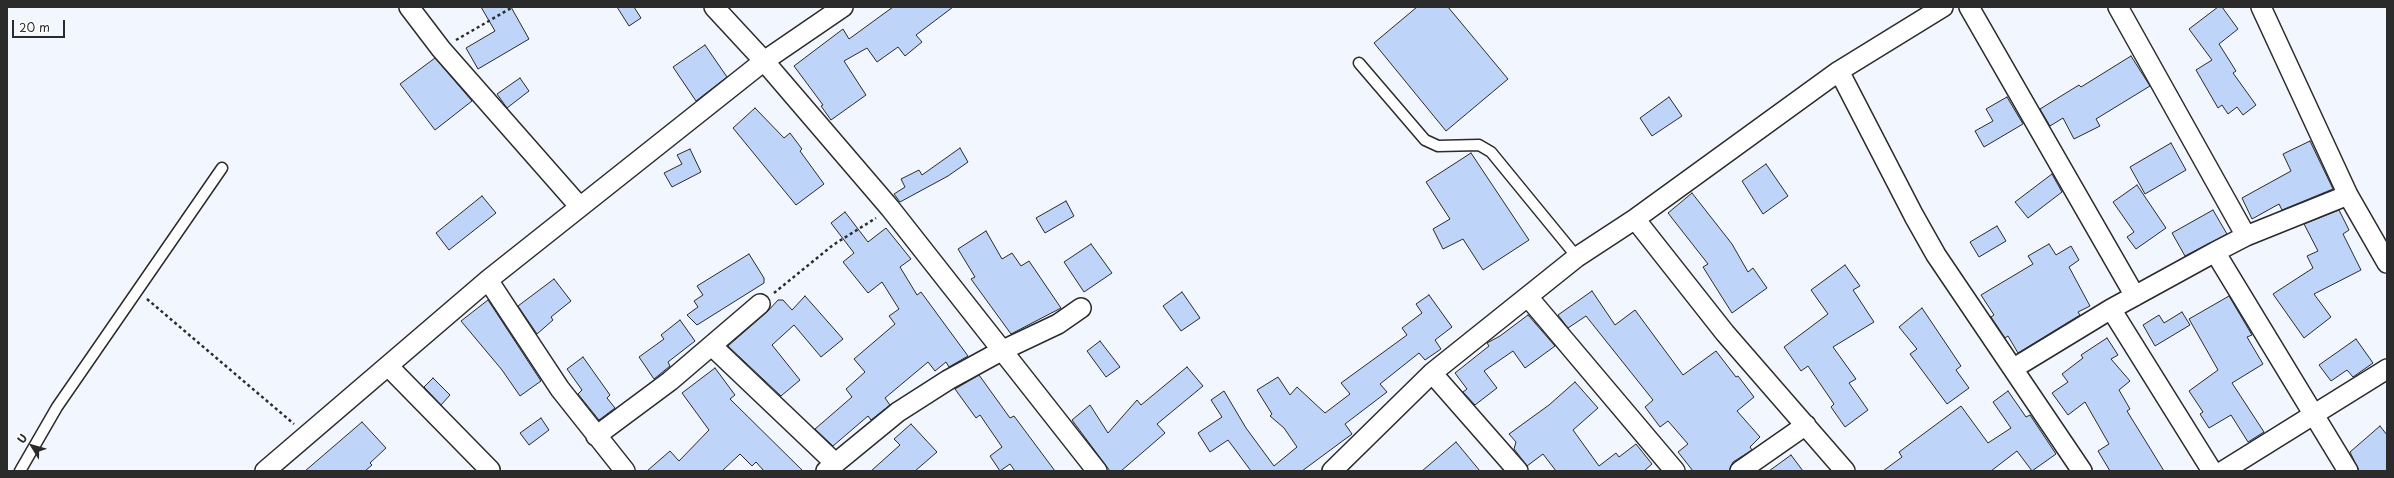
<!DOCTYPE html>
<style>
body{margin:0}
#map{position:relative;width:2394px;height:478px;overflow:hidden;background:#f2f6fe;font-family:"Playpen Sans",sans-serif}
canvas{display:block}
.frame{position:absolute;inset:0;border:8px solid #2b2b2b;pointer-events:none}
.north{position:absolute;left:12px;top:426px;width:40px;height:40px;-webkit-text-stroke:3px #fff;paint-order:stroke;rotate:307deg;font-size:11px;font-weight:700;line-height:16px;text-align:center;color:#2b2b2b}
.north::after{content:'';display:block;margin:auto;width:14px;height:18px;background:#2b2b2b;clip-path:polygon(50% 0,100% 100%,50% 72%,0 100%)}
.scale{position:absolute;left:12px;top:20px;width:53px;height:18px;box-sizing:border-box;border:2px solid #2b2b2b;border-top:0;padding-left:5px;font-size:12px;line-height:14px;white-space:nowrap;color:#2b2b2b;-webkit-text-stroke:3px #fff;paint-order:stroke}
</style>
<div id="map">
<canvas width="2394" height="478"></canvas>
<div class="frame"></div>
<div class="north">U</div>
<div class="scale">20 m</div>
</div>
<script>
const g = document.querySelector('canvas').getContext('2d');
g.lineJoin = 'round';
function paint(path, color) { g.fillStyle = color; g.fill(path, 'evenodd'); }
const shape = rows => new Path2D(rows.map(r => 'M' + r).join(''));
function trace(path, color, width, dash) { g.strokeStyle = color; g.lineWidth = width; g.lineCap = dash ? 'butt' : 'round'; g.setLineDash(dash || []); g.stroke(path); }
const building = shape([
 [481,7,511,7,529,39,478,69,466,48,495,31,481,7],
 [617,7,634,7,641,18,629,26,617,7],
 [893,7,953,7,916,35,922,42,905,56,898,47,877,62,867,48,844,61,866,95,831,120,821,106,823,105,794,66,843,29,849,39,893,7],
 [1417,7,1448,7,1508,79,1446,131,1374,43,1417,7],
 [2218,7,2222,7,2238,29,2219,44,2236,71,2233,73,2256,105,2243,115,2237,107,2228,114,2222,105,2218,108,2196,70,2212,60,2189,29,2218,7],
 [705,45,727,77,696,101,673,67,705,45],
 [2131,56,2150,86,2096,119,2100,126,2074,139,2063,118,2050,126,2040,109,2079,85,2081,87,2131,56],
 [435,58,472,101,435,130,400,84,435,58],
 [520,78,529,91,507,108,497,94,520,78],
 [1669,97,1682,116,1652,136,1640,118,1669,97],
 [2007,97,2023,124,1984,147,1975,131,1993,121,1986,109,2007,97],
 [755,108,784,138,790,133,802,149,800,151,824,184,796,205,733,128,755,108],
 [2310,141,2333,189,2282,210,2279,204,2252,219,2242,198,2291,171,2283,154,2310,141],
 [2171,143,2186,170,2145,194,2130,167,2171,143],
 [960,148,968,162,948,176,900,202,894,194,905,187,901,179,919,170,922,175,960,148],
 [690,149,701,172,672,187,664,173,682,164,677,155,690,149],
 [1471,153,1529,240,1483,270,1463,239,1443,249,1433,229,1450,219,1426,182,1471,153],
 [1766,164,1788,196,1763,214,1742,181,1766,164],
 [2052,174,2062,192,2028,218,2015,202,2052,174],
 [2137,185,2166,228,2136,249,2127,237,2134,232,2113,202,2137,185],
 [1692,193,1732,244,1748,272,1753,268,1767,288,1732,313,1703,267,1708,264,1668,213,1692,193],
 [482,196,496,213,449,250,436,233,482,196],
 [1066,201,1074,216,1045,233,1036,218,1066,201],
 [2213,210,2227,234,2185,256,2172,233,2213,210],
 [2339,210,2349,230,2343,234,2361,270,2314,294,2331,317,2304,338,2273,294,2313,268,2307,256,2318,251,2304,224,2339,210],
 [845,212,868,242,886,228,911,259,900,267,917,295,921,292,968,356,949,367,946,362,935,371,928,362,885,398,890,405,871,420,868,416,833,446,815,429,852,397,846,389,865,372,854,359,895,324,889,316,899,309,882,282,868,293,843,262,854,253,831,223,845,212],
 [1997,226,2006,241,1979,257,1970,242,1997,226],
 [986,231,1002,259,1012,253,1021,266,1029,261,1061,308,1011,334,971,279,975,277,958,249,986,231],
 [1091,244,1112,273,1084,292,1064,262,1091,244],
 [2049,244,2056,255,2071,246,2079,260,2069,267,2090,306,2078,312,2080,315,2018,353,2008,336,2005,338,1991,317,1994,315,1981,295,2033,264,2028,256,2049,244],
 [749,254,764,278,764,283,697,325,687,315,698,307,694,301,703,295,697,286,749,254],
 [1845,265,1860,286,1853,290,1874,322,1833,347,1856,379,1849,383,1868,410,1845,427,1831,407,1834,404,1808,366,1801,371,1784,347,1828,314,1811,290,1845,265],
 [554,279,571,301,551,317,553,320,537,334,518,306,554,279],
 [1592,291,1615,325,1635,310,1683,375,1716,351,1736,377,1738,376,1754,397,1737,411,1760,437,1750,447,1752,450,1733,462,1729,471,1693,471,1678,452,1688,444,1668,421,1660,427,1645,407,1653,400,1586,316,1568,328,1558,315,1592,291],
 [1182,292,1200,318,1181,331,1163,306,1182,292],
 [1429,295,1452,327,1435,340,1441,349,1425,360,1419,353,1380,384,1387,392,1345,424,1352,434,1302,471,1251,471,1228,440,1210,452,1198,433,1222,417,1211,400,1224,391,1246,428,1274,466,1297,447,1284,428,1270,416,1272,414,1257,390,1278,377,1290,395,1297,387,1325,413,1350,394,1341,383,1407,335,1402,328,1422,313,1416,304,1429,295],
 [805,296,843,339,821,357,794,325,772,345,800,380,781,396,728,346,767,312,778,300,783,300,792,310,805,296],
 [2229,296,2252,335,2247,337,2263,364,2232,383,2264,432,2248,442,2231,415,2209,428,2200,414,2203,412,2189,391,2218,370,2189,319,2229,296],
 [488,300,541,381,520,396,502,370,461,321,488,300],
 [1922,308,1961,366,1956,370,1969,388,1947,404,1910,354,1917,349,1899,327,1922,308],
 [2182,312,2190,325,2155,346,2143,325,2159,315,2164,323,2182,312],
 [1528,315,1555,346,1525,368,1513,351,1484,371,1497,388,1475,405,1463,392,1467,389,1455,373,1489,346,1487,343,1500,336,1528,315],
 [680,320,695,341,668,362,670,366,654,379,639,357,664,339,661,335,680,320],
 [2107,338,2118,355,2111,359,2130,381,2119,390,2130,409,2127,411,2164,471,2110,471,2098,451,2109,444,2085,402,2068,415,2052,393,2068,382,2062,374,2083,358,2081,355,2107,338],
 [2356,339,2373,363,2353,377,2347,370,2331,381,2319,365,2356,339],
 [1100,341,1120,367,1106,377,1087,351,1100,341],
 [583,357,610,395,607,398,615,408,599,420,578,394,582,390,567,369,583,357],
 [1187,367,1203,386,1157,424,1165,433,1121,471,1110,471,1072,420,1090,405,1108,433,1137,400,1141,405,1187,367],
 [715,368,735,395,730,399,803,471,764,471,756,462,752,466,740,454,722,471,647,471,670,451,679,461,709,430,682,393,715,368],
 [979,375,1010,418,1014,416,1055,471,1015,471,1010,464,1000,471,990,456,1002,447,980,415,976,418,955,389,979,375],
 [433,378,450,395,441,405,424,387,433,378],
 [1575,382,1598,408,1573,430,1599,466,1616,453,1619,457,1636,444,1652,464,1644,471,1556,471,1543,454,1527,466,1514,449,1516,442,1509,434,1549,405,1575,382],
 [2008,391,2026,417,2030,415,2056,454,2032,471,2017,451,1991,471,1883,471,1902,457,1899,452,1961,406,1988,443,2011,428,1993,402,2008,391],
 [541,418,549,430,529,445,520,433,541,418],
 [362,422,386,448,370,463,372,465,365,471,305,471,362,422],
 [911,424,937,452,915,471,871,471,900,445,894,439,911,424],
 [2380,426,2387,435,2387,471,2359,471,2350,452,2380,426],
 [1456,442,1480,471,1422,471,1456,442],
 [1791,455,1803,471,1769,471,1791,455]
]);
const path = shape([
 [456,40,513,7],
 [774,293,833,245,876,218],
 [147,299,294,424]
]);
const service = shape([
 [1359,63,1425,140,1438,146,1479,145,1491,152,1577,257],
 [20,471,57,407,222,168]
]);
const minor = shape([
 [409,7,441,49,580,207],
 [714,7,764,61,890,208,1097,471],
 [1969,7,2135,296],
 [2118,7,2246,236],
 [2261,7,2348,195,2387,263],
 [1839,71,1914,216,1936,255,2082,471],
 [1635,219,1725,333,1845,471],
 [2215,252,2348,471],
 [488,280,560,389,625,471],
 [1528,297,1675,471],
 [2111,309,2212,471],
 [712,346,835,463],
 [389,367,490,470],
 [2014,368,2111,309,2215,252,2246,236,2348,195],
 [1432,373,1518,471],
 [596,436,670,381,760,304],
 [265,471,488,280,764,61,843,7],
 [826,471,898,412,948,380,1001,351,1058,324,1081,308],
 [1332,471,1432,373,1577,257,1635,219,1839,71,1943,7],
 [1740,471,1806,425],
 [2223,471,2387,369]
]);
paint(building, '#bed4f8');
trace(building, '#2b2b2b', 1);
trace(service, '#2b2b2b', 13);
trace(minor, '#2b2b2b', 22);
trace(path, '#2b2b2b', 2.5, [3, 3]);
trace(service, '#fff', 10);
trace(minor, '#fff', 19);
</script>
